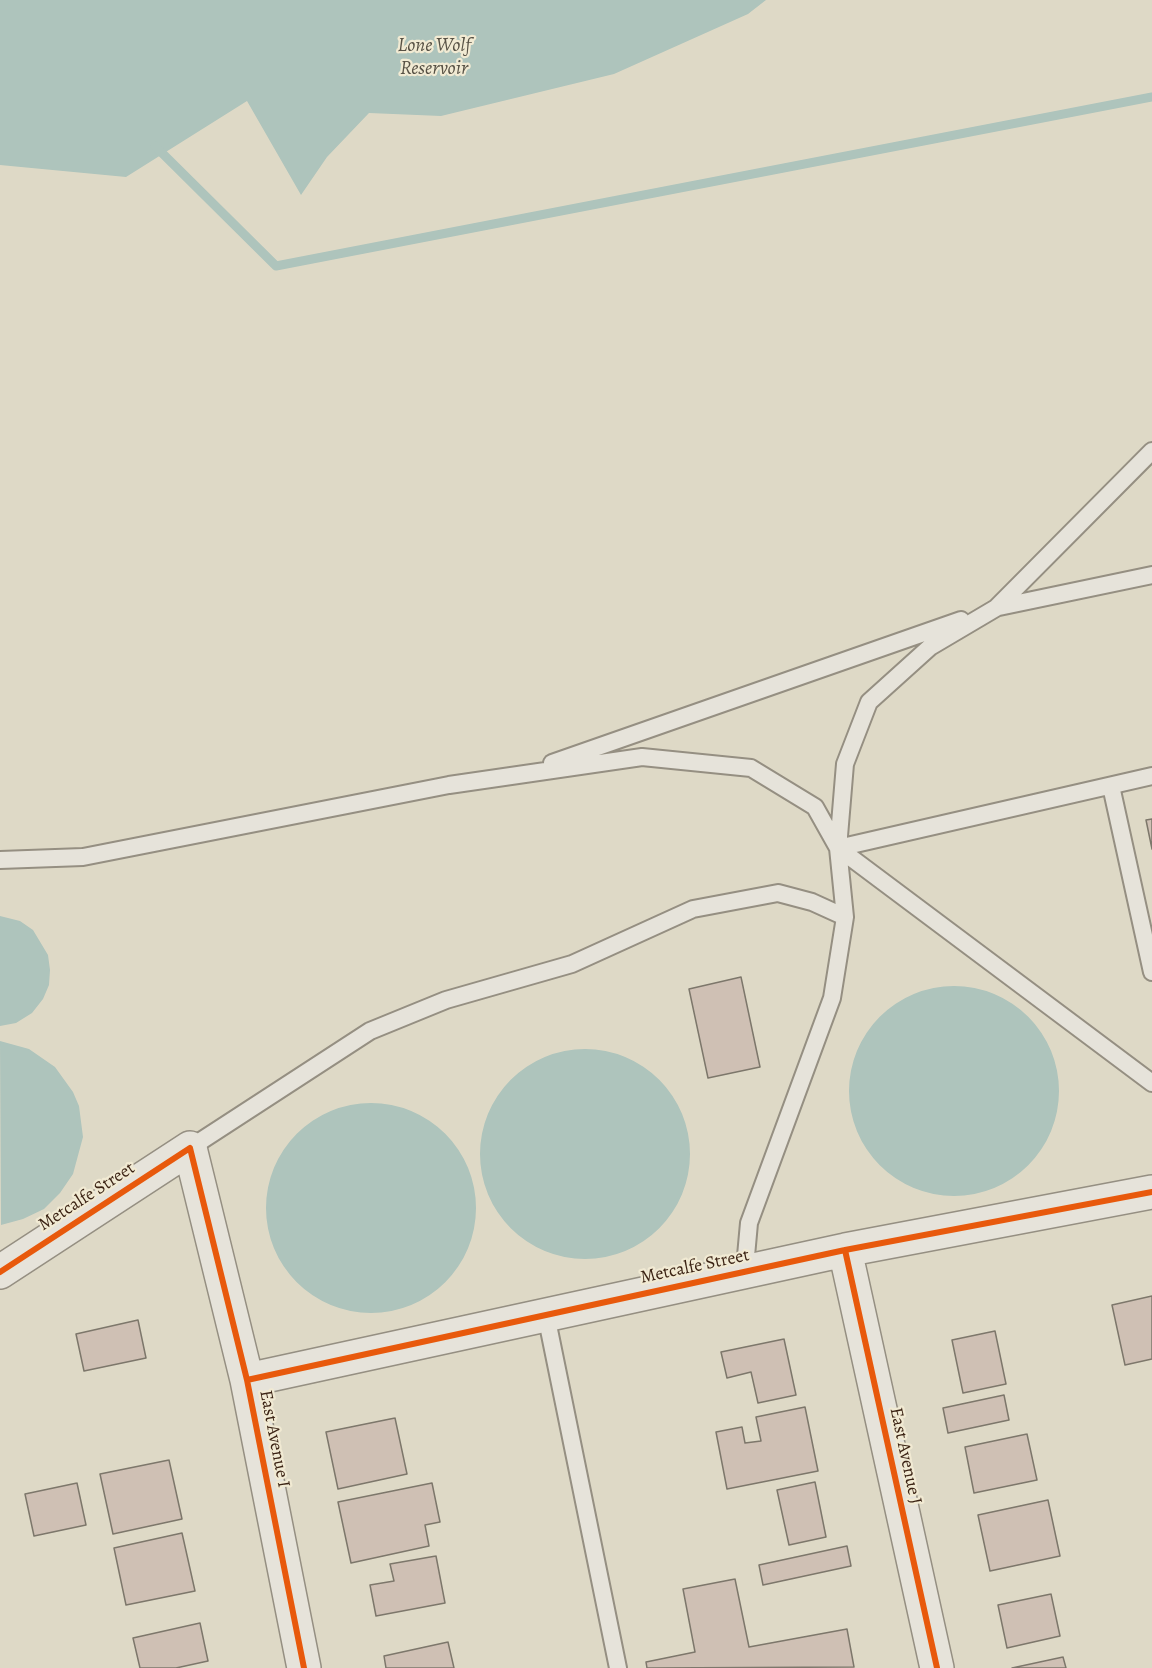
<!DOCTYPE html>
<style>
body{margin:0}
canvas{display:block;background:#ded9c6}
</style>
<canvas width="1152" height="1668"></canvas>
<script>
const g = document.querySelector('canvas').getContext('2d');
g.lineJoin = 'round';
function paint(path, color) { g.fillStyle = color; g.fill(path, 'evenodd'); }
const shape = rows => new Path2D(rows.map(r => 'M' + r).join(''));
function trace(path, color, width, dash) { g.strokeStyle = color; g.lineWidth = width; g.lineCap = dash ? 'butt' : 'round'; g.setLineDash(dash || []); g.stroke(path); }
function drawText(font, color, halo, rows, align = 'center') {
  g.font = font + ' Alegreya,serif'; g.lineWidth = 4.5; g.setLineDash([]); g.textBaseline = 'middle'; g.strokeStyle = halo; g.fillStyle = color; for (const [text, x, y, turn = 0] of rows) {
    g.save(); g.translate(x, y); g.rotate((+turn || 0) * Math.PI / 180); g.textAlign = isNaN(turn) ? turn : align; if (halo) g.strokeText(text, 0, 0); g.fillText(text, 0, 0); g.restore();
  }
}
const water = shape([
 [0,0,766,0,748,14,614,74,441,116,369,113,327,157,301,195,247,101,126,177,0,165],
 [0,916,20,921,33,930,48,955,50,970,49,985,43,999,32,1013,16,1023,0,1026],
 '849 1091a105 105 0 1 1 210 0a105 105 0 1 1-210 0Z',
 [0,1041,29,1049,55,1067,73,1092,79,1106,83,1137,73,1174,60,1193,44,1209,23,1219,1,1225],
 '480 1154a105 105 0 1 1 210 0a105 105 0 1 1-210 0Z',
 '266 1208a105 105 0 1 1 210 0a105 105 0 1 1-210 0Z'
]);
const stream = shape([
 [155,146,276,266,1152,97]
]);
const building = shape([
 [1152,819,1152,849,1146,820,1152,819],
 [741,977,760,1067,708,1078,689,989,741,977],
 [1152,1296,1152,1359,1125,1365,1112,1305,1152,1296],
 [138,1320,146,1358,84,1371,76,1334,138,1320],
 [995,1331,1006,1384,963,1393,952,1340,995,1331],
 [784,1339,796,1395,758,1403,751,1372,727,1378,721,1352,784,1339],
 [1004,1395,1009,1420,948,1433,943,1408,1004,1395],
 [805,1407,818,1471,727,1489,716,1432,742,1427,745,1443,761,1441,756,1417,805,1407],
 [395,1418,407,1474,338,1489,326,1432,395,1418],
 [1027,1434,1037,1480,974,1493,965,1447,1027,1434],
 [169,1460,182,1519,113,1534,100,1474,169,1460],
 [815,1482,826,1537,789,1545,777,1490,815,1482],
 [77,1483,86,1525,34,1536,25,1494,77,1483],
 [432,1483,440,1522,425,1525,429,1546,351,1563,338,1502,432,1483],
 [1048,1500,1060,1556,990,1571,978,1515,1048,1500],
 [182,1533,195,1591,126,1605,114,1548,182,1533],
 [847,1546,851,1566,763,1585,759,1565,847,1546],
 [436,1556,445,1603,376,1616,370,1585,394,1581,390,1564,436,1556],
 [735,1579,749,1647,847,1629,854,1667,647,1668,646,1662,695,1652,683,1589,735,1579],
 [1051,1594,1060,1636,1007,1648,998,1605,1051,1594],
 [200,1623,208,1661,176,1668,140,1668,133,1638,200,1623],
 [448,1642,454,1668,386,1668,384,1656,448,1642],
 [1063,1657,1066,1668,1012,1668,1063,1657]
]);
const lane = shape([
 [999,607,1152,575],
 [552,763,961,620],
 [1111,786,1152,972],
 [838,848,1152,776],
 [0,860,83,857,449,785,642,757,751,768,815,807,838,848,1152,1083],
 [190,1148,370,1031,446,1000,572,964,693,909,778,893,812,902,845,917],
 [750,1270,746,1256,749,1223,832,998,845,917,838,848,845,764,869,702,930,647,996,608,1152,451],
 [546,1315,618,1668]
]);
const street = shape([
 [845,1250,937,1668],
 [0,1272,190,1148,247,1380,304,1668],
 [247,1380,845,1250,1152,1192]
]);
const cycleway = shape([
 [845,1250,937,1668],
 [0,1272,190,1148,247,1380,304,1668],
 [247,1380,845,1250,1152,1192]
]);
const streetNames = [
 ["Metcalfe Street",87,1197,-33],
 ["Metcalfe Street",695,1267,-12],
 ["East Avenue I",274,1439,79],
 ["East Avenue J",905,1456,78]
];
const waterNames = [
 ["Lone Wolf",434,46],
 ["Reservoir",434,69]
];
paint(water, '#aec4bc');
trace(stream, '#aec4bc', 9);
paint(building, '#cfc0b4');
trace(building, '#7d776b', 1.5);
trace(lane, '#958f82', 20);
trace(street, '#958f82', 36);
trace(lane, '#e6e3da', 16);
trace(street, '#e6e3da', 33);
trace(cycleway, '#e8590c', 6);
drawText('18px', '#3b2314', '#f1ead3', streetNames);
drawText('italic 20px', '#575145', '#f1ead3', waterNames);
</script>
